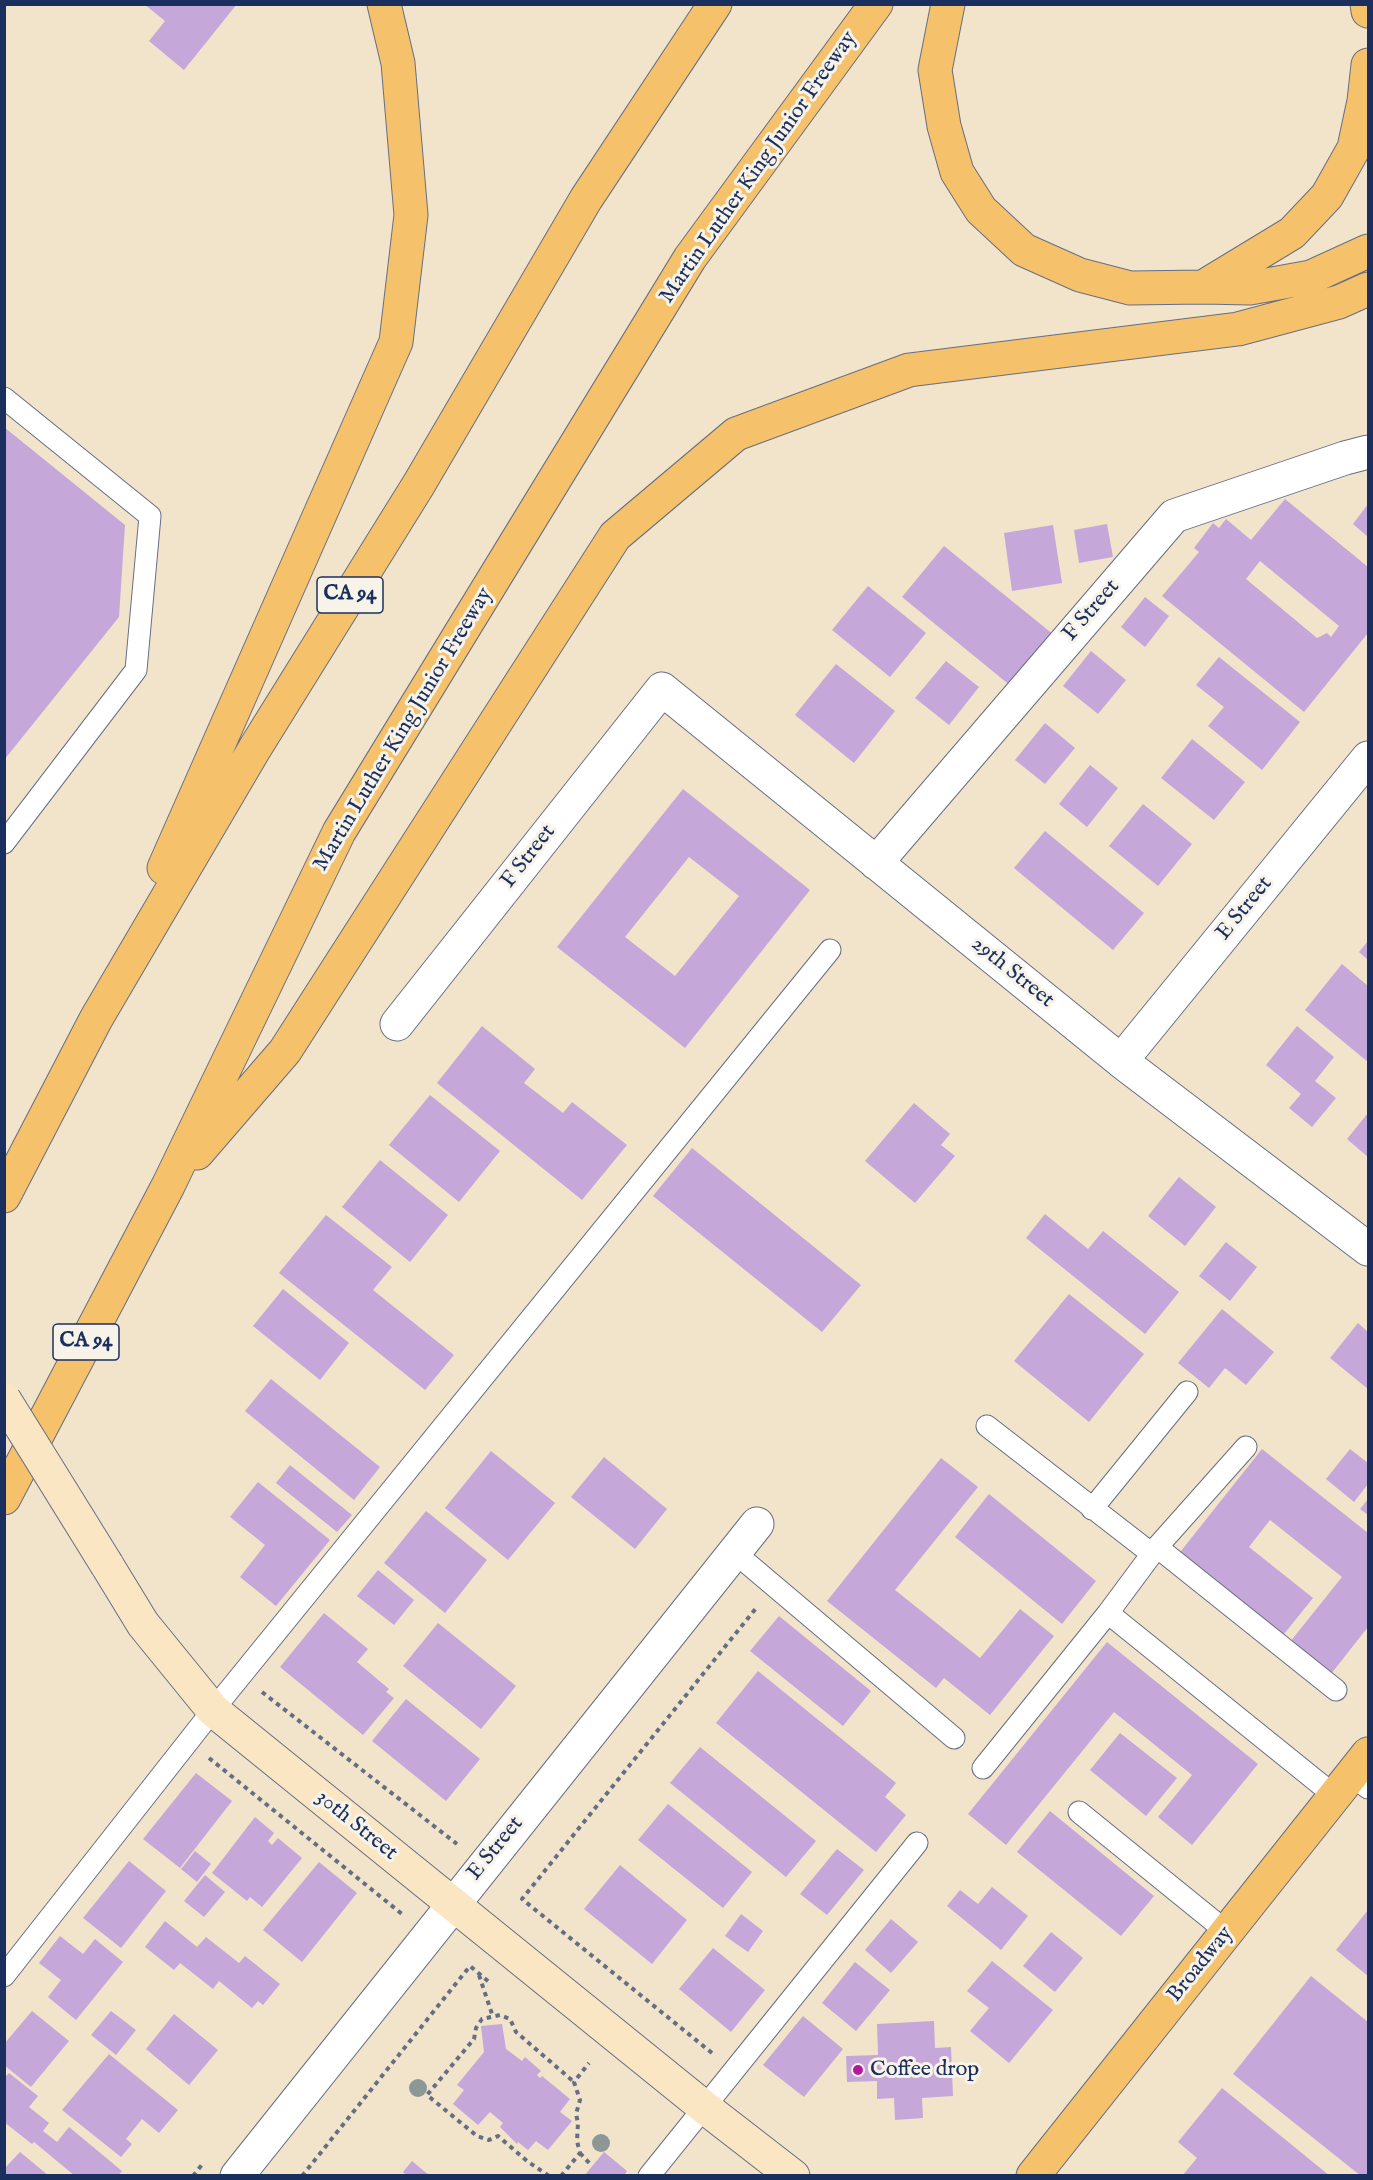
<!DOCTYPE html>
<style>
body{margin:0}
#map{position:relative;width:1373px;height:2180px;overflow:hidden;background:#f1e4ca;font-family:"IM FELL English",serif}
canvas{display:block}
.frame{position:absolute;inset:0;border:6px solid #1b2f5e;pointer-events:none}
</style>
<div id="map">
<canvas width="1373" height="2180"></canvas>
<div class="frame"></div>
</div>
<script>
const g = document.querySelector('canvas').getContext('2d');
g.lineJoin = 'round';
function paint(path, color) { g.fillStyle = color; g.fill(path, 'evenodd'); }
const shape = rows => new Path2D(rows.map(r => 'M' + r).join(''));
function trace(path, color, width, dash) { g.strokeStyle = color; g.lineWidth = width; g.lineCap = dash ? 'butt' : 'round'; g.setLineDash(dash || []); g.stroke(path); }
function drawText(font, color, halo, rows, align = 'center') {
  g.font = font + ' "IM FELL English",serif'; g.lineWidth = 6; g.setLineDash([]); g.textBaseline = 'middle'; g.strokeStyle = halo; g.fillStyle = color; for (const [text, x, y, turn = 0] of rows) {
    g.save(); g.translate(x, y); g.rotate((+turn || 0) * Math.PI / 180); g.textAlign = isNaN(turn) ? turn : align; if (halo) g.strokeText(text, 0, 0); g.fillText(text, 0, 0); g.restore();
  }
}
const building = shape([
 [144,4,237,4,184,70,149,41,165,21],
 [4,427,125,525,119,617,4,760],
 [1285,499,1368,567,1368,633,1304,712,1162,596,1199,552,1194,548,1213,523,1219,528,1226,519,1251,540],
 [1260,561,1339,626,1331,637,1327,633,1317,638,1246,579],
 [1368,504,1368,537,1353,524],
 [1107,524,1113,557,1079,563,1074,530],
 [1053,525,1062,583,1012,591,1004,533],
 [944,546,1054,635,1012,687,902,597],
 [868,586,926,633,890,677,832,630],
 [1145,597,1169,616,1145,647,1121,627],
 [1091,651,1126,680,1098,714,1063,686],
 [1219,657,1300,722,1262,770,1208,726,1224,707,1196,685],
 [946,661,979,687,949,725,915,698],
 [836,664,895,711,854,763,795,715],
 [1045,723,1075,748,1045,784,1015,760],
 [1192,739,1245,782,1214,820,1161,778],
 [1090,765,1118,788,1087,827,1059,804],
 [683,789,810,890,685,1048,557,947],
 [689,857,739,896,675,976,625,937],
 [1143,804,1192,844,1158,886,1109,846],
 [1045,831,1144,913,1113,950,1014,868],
 [1368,941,1368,960,1359,952],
 [1342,964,1368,986,1368,1062,1305,1010],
 [482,1026,535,1069,524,1083,563,1113,572,1102,627,1145,582,1200,437,1083],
 [1297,1026,1334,1057,1315,1081,1336,1098,1312,1127,1289,1108,1301,1094,1266,1065],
 [430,1095,500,1151,459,1202,389,1145],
 [914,1103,950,1134,941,1145,955,1156,915,1203,865,1161],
 [1368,1113,1368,1157,1347,1139],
 [692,1148,861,1285,822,1332,653,1196],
 [380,1160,448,1215,410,1262,342,1207],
 [1179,1177,1216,1207,1185,1246,1148,1216],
 [1045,1214,1088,1249,1103,1231,1179,1292,1145,1334,1026,1238],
 [326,1215,392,1267,373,1290,454,1355,425,1390,279,1273],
 [1226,1242,1257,1267,1230,1301,1199,1276],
 [283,1289,349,1343,320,1380,253,1326],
 [1069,1294,1144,1354,1089,1422,1014,1361],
 [1222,1309,1274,1352,1246,1385,1225,1368,1209,1388,1178,1363],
 [1358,1323,1368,1332,1368,1389,1330,1358],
 [271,1379,380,1467,354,1500,245,1411],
 [1262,1449,1368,1533,1368,1627,1331,1674,1290,1642,1342,1577,1270,1520,1249,1547,1313,1598,1280,1639,1177,1556],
 [1350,1449,1368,1463,1368,1484,1354,1502,1326,1479],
 [491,1451,555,1503,508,1560,445,1508],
 [604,1457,667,1509,635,1549,571,1497],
 [941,1458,978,1487,895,1590,980,1658,1020,1609,1054,1636,990,1715,944,1678,936,1688,827,1601],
 [290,1465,352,1515,337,1532,276,1483],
 [258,1482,330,1540,276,1606,240,1577,265,1545,230,1517],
 [989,1494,1096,1581,1062,1624,955,1537],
 [1368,1499,1368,1515,1360,1509],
 [426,1511,487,1560,445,1613,384,1563],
 [378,1570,414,1600,394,1625,357,1596],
 [324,1613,368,1649,357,1662,389,1689,386,1692,394,1698,363,1735,280,1667],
 [779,1616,871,1691,843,1726,750,1651],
 [438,1623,516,1686,481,1729,403,1666],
 [1107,1642,1258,1764,1192,1845,1158,1817,1192,1775,1114,1712,1006,1845,968,1814],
 [758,1671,896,1783,885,1797,906,1815,876,1852,716,1723],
 [406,1699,480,1759,446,1801,372,1741],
 [1120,1733,1177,1778,1146,1816,1090,1770],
 [700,1747,816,1841,786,1877,670,1783],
 [196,1773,232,1801,180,1868,143,1839],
 [668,1804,752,1872,723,1908,638,1840],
 [1050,1811,1154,1896,1121,1936,1017,1852],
 [255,1817,274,1833,268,1841,272,1845,278,1838,302,1858,262,1907,250,1897,247,1901,212,1873],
 [837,1849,864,1870,827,1915,800,1894],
 [195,1851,211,1864,197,1882,181,1869],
 [129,1861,166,1891,121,1948,83,1918],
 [319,1862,357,1893,302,1962,263,1930],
 [620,1865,687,1920,652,1964,584,1909],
 [205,1875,225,1892,204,1917,184,1901],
 [992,1887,1028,1916,1001,1950,947,1906,960,1890,978,1904],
 [1368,1910,1368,1976,1336,1950],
 [741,1914,763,1931,748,1952,725,1936],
 [891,1919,918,1942,891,1973,865,1950],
 [165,1921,197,1947,206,1937,239,1963,245,1956,280,1984,263,2005,258,2001,252,2008,219,1981,213,1989,180,1963,174,1970,145,1947],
 [1051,1932,1083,1958,1055,1992,1023,1966],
 [60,1936,83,1954,95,1939,123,1962,76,2020,48,1997,61,1980,39,1963],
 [713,1948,765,1990,731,2032,679,1989],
 [992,1961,1053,2010,1009,2063,970,2031,989,2008,967,1991],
 [855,1962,890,1990,856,2031,822,2003],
 [1311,1976,1368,2022,1368,2176,1361,2176,1233,2074],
 [32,2011,69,2041,31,2087,4,2065,4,2044],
 [111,2011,136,2030,116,2055,91,2035],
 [174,2014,218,2050,189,2085,146,2049],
 [803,2016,843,2049,804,2097,763,2065],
 [934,2021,935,2048,951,2047,953,2096,922,2098,923,2118,895,2120,894,2098,877,2099,877,2081,847,2082,846,2056,878,2055,877,2024],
 [502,2024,506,2049,522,2061,525,2057,541,2071,537,2075,540,2078,542,2076,570,2099,560,2112,572,2121,548,2150,536,2141,528,2150,518,2142,517,2144,500,2127,503,2123,490,2112,478,2125,453,2104,464,2090,457,2085,484,2052,481,2026],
 [109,2054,178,2110,159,2133,142,2119,126,2139,132,2144,121,2157,62,2110],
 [9,2073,38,2096,29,2107,49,2123,43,2131,57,2142,69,2127,122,2171,118,2176,75,2176,34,2142,32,2144,4,2122,4,2078],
 [1222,2088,1330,2176,1182,2176,1197,2158,1178,2142],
 [20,2152,49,2176,4,2176,4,2169],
 [604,2152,627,2171,624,2176,584,2176],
 [412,2161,430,2176,407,2176,403,2172]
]);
const path = shape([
 [262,1692,457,1844],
 [209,1758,402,1914],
 [479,1975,493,2017],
 [712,2053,522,1899,757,1607],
 [580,2153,592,2166],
 [193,2176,204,2162],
 [302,2176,470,1966,489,1982],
 [549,2176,527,2161,498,2136,489,2140,477,2136,427,2095,474,2039,476,2028,482,2019,500,2015,510,2019,516,2032,574,2082],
 [561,2176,580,2153,577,2141,578,2123,576,2114,580,2100,574,2082,589,2063]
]);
const lane = shape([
 [4,398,150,516,136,670,4,843],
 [987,1426,1152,1554],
 [1092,1509,1187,1392],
 [1157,1547,1246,1447],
 [734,1552,954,1738],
 [1108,1613,1335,1796],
 [983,1768,1108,1613,1157,1547,1336,1690],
 [1352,1775,1368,1788],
 [1079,1812,1227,1932],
 [4,1976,213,1710,830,950],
 [649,2176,917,1843]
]);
const street = shape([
 [876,863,1174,516,1345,458,1368,452],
 [397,1024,662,689,1121,1061,1368,1249],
 [1121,1061,1368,758],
 [237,2176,757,1524]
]);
const secondary = shape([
 [107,1565,143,1624,213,1710,704,2107,793,2176]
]);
const primary = shape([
 [1033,2176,1368,1754]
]);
const highway = shape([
 [948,4,935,70,944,126,957,172,981,210,1024,250,1080,275,1130,288,1203,287,1292,233,1327,196,1354,148,1364,101,1368,65],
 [1367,4,1368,11],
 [1203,287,1250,288,1311,277,1368,251],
 [164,868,396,342,411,215,398,63,384,4],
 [197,1153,285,1051,615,536,736,434,909,370,1238,329,1339,302,1368,289],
 [4,1196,96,1019,255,748,419,484,586,199,715,4],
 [4,1498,168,1186,339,832,690,258,876,4]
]);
const secondaryBridge = shape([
 [4,1399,107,1565]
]);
const trees = [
 [418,2088],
 [601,2143]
];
const markers = [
 [858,2070,6,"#b5179e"]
];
const shields = [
 [350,595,66],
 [86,1342,66]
];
const shieldNames = [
 ["CA 94",350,595],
 ["CA 94",86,1342]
];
const streetNames = [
 ["Martin Luther King Junior Freeway",759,168,-55],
 ["F Street",1092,611,-49],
 ["Martin Luther King Junior Freeway",404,730,-59],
 ["F Street",529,857,-52],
 ["E Street",1245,909,-51],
 ["29th Street",1012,973,39],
 ["30th Street",356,1826,39],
 ["E Street",496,1849,-51],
 ["Broadway",1201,1965,-51]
];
const poiNames = [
 ["Coffee drop",870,2070]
];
paint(building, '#c6a7d9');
trace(lane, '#666e84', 23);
trace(street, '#666e84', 35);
trace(secondary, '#666e84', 35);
trace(primary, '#666e84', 35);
trace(highway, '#666e84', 35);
trace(path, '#666e84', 4, [4.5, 4.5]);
trace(lane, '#fff', 21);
trace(street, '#fff', 33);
trace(secondary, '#fbe6c4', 33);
trace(primary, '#f5c16b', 33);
trace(highway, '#f5c16b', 33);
trace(secondaryBridge, '#666e84', 35, []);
trace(secondaryBridge, '#fbe6c4', 33);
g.fillStyle = '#8d9896';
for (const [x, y] of trees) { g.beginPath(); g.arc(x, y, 9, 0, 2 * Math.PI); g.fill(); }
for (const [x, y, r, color] of markers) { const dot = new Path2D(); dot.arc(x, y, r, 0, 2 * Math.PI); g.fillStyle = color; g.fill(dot); trace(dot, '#f7f3e8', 2); }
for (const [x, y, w] of shields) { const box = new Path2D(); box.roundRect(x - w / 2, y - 18, w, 36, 4.5); g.fillStyle = '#f7f3e8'; g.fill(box); trace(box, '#1b2f5e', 1.5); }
drawText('bold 21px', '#1b2f5e', null, shieldNames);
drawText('22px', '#1b2f5e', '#f7f3e8', streetNames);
drawText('22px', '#1b2f5e', '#f7f3e8', poiNames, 'left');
</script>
